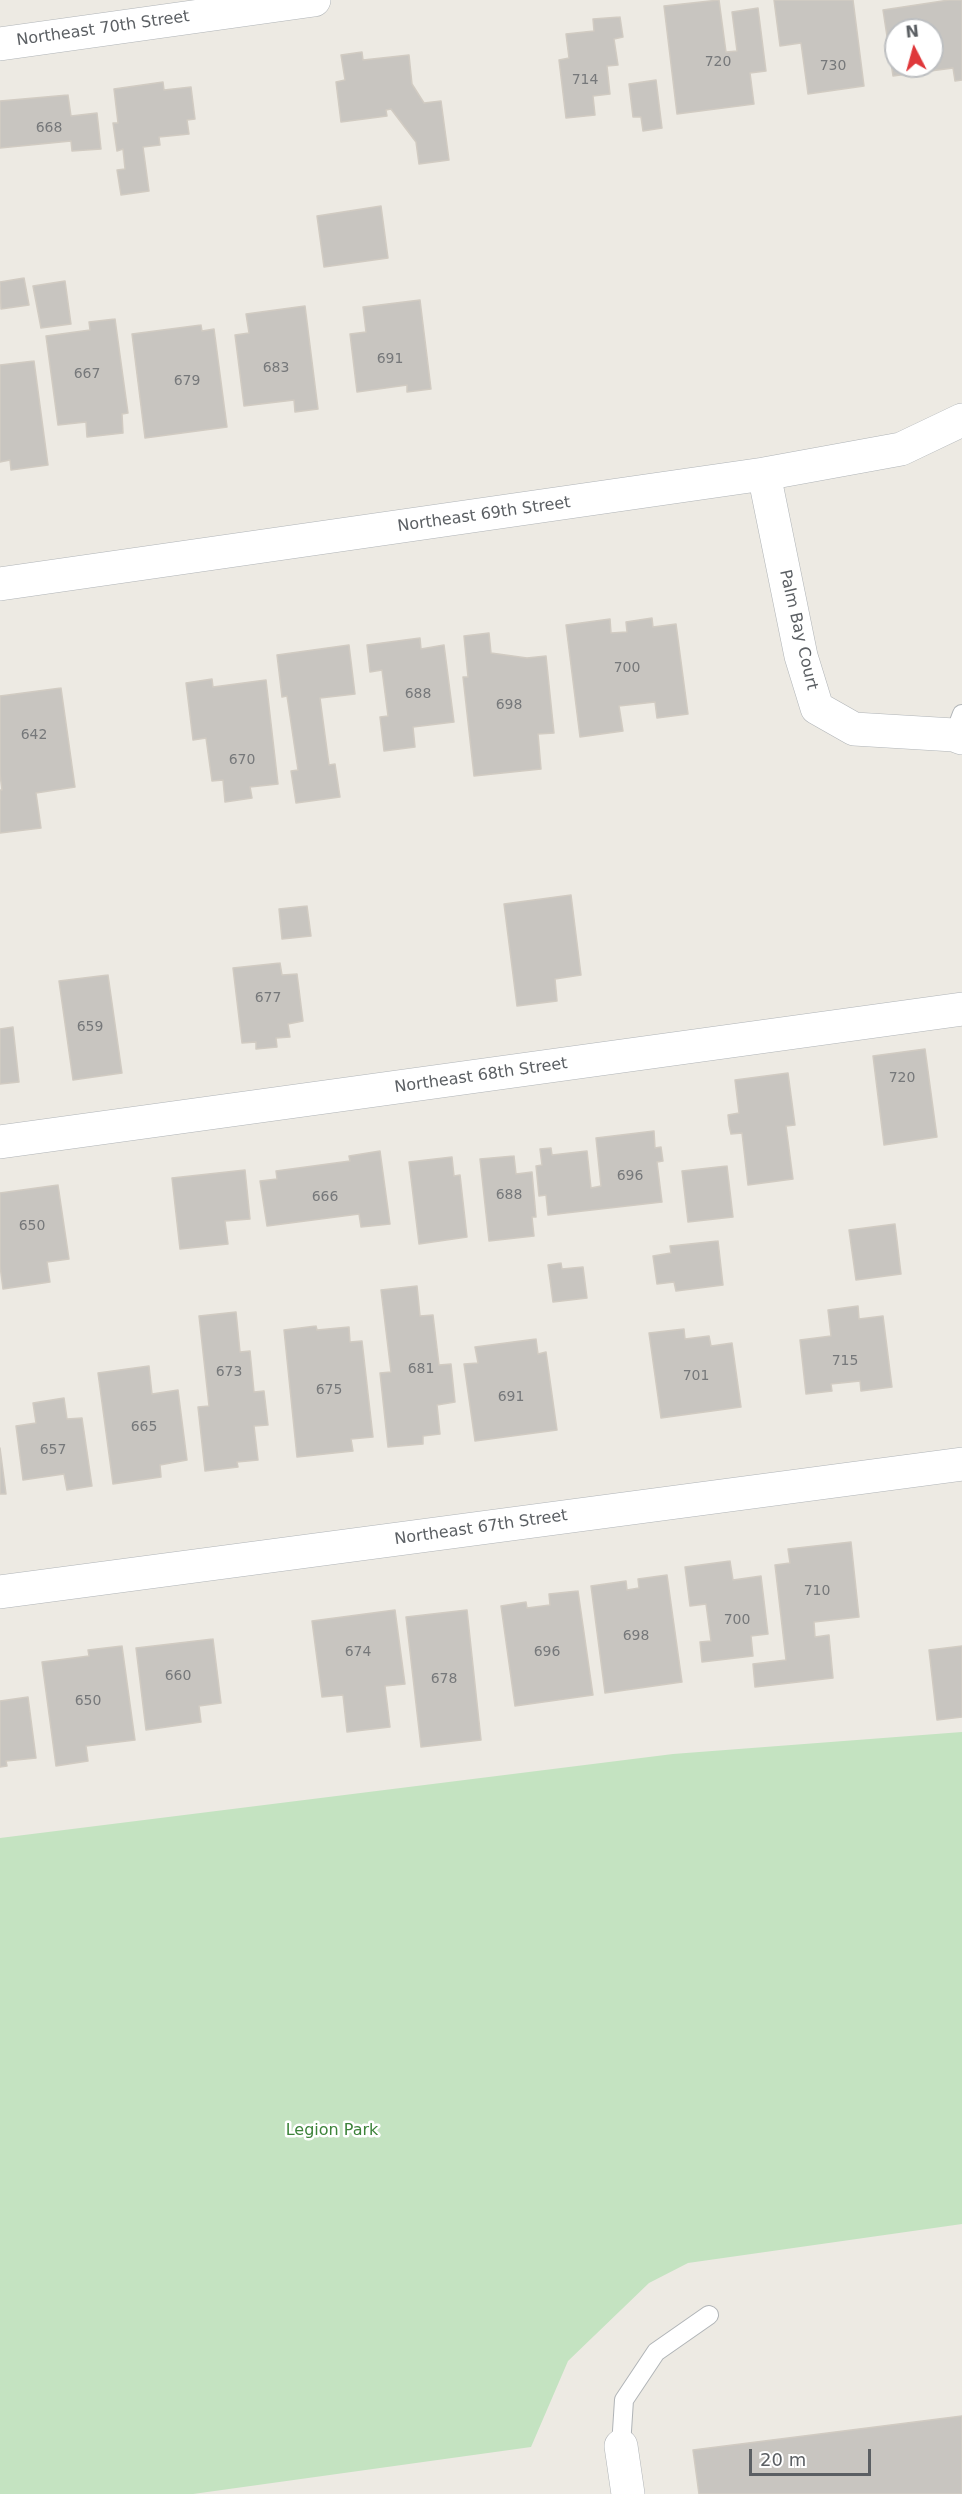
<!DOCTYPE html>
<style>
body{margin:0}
#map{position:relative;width:962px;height:2494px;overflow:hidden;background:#edeae3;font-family:"DejaVu Sans",sans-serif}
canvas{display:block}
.north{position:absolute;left:884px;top:18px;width:60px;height:60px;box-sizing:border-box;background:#fff;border:2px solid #bdbfc1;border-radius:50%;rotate:354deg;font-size:16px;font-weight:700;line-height:24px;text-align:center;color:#5b5f63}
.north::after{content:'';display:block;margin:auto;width:21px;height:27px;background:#df373a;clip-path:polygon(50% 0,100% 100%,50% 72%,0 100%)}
.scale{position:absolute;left:749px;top:2449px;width:122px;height:27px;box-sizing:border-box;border:3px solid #5b5f63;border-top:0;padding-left:8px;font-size:18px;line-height:21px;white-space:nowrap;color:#5b5f63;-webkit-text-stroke:4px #fff;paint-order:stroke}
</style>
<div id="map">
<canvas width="962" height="2494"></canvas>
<div class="north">N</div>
<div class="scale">20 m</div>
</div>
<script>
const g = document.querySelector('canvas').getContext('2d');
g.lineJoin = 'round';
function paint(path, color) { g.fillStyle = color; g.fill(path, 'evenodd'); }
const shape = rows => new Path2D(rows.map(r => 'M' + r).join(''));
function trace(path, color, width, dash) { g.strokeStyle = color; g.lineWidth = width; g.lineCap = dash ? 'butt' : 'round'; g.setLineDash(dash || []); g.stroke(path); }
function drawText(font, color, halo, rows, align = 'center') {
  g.font = font + ' "DejaVu Sans",sans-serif'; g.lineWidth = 5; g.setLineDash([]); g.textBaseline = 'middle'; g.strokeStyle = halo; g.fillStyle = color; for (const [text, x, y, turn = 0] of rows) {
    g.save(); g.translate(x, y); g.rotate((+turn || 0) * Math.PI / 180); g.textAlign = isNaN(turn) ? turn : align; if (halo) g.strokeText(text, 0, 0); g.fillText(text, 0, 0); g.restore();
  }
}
const green = shape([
 [962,1732,962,2224,688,2263,649,2283,568,2361,531,2447,193,2494,0,2494,0,1838,673,1754]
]);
const building = shape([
 [719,0,726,52,737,51,732,12,758,8,766,71,750,73,754,104,677,114,664,6,719,0],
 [774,0,853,0,864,86,808,94,801,43,780,46,774,0],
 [949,0,962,0,962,80,955,81,953,68,893,76,883,10,949,0],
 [896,30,932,30,932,66,896,66,896,30],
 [620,17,623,37,614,39,618,65,607,66,610,94,593,96,595,115,566,118,559,60,569,58,566,34,594,31,593,19,620,17],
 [362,52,363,60,409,55,412,84,424,103,441,101,449,160,419,164,416,142,391,109,386,110,387,116,341,122,336,82,345,80,341,55,362,52],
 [656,80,662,128,643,131,641,117,633,117,629,84,656,80],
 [163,82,164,90,191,87,195,119,187,120,189,134,159,137,160,145,143,147,149,191,121,195,117,170,125,169,123,149,117,151,113,123,118,123,114,89,163,82],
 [68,95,71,116,97,113,101,149,72,151,71,141,0,148,0,101,68,95],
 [381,206,388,258,324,267,317,216,381,206],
 [24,278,29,305,1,309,0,282,24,278],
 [65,281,71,324,41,328,33,286,65,281],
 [420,300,431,389,407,392,407,385,357,392,350,334,366,332,363,307,420,300],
 [305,306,318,409,295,412,294,400,244,406,235,335,249,333,246,314,305,306],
 [115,319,128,413,122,414,123,433,87,437,86,422,58,425,46,336,90,330,89,322,115,319],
 [201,325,202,331,214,329,227,427,145,438,132,334,201,325],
 [34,361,48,465,11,470,10,460,0,462,0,365,34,361],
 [652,618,653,627,676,624,688,714,657,718,655,702,619,706,623,731,580,737,566,625,610,619,611,633,627,632,626,622,652,618],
 [489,633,491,653,527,658,546,656,554,733,538,734,541,769,474,776,463,677,468,677,464,636,489,633],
 [420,638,421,649,444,645,454,722,413,727,415,747,384,751,380,717,388,716,382,670,370,672,367,645,420,638],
 [349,645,355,694,320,698,329,765,335,764,340,797,296,803,291,771,298,770,287,696,282,697,277,655,349,645],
 [212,679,213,687,266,680,278,784,250,787,252,798,225,802,223,780,212,781,206,738,193,740,186,683,212,679],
 [61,688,75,787,36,793,41,828,0,833,0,790,2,790,0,774,0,696,61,688],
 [571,895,581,975,555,979,557,1001,517,1006,504,904,571,895],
 [307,906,311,936,282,939,279,909,307,906],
 [280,963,282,975,297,974,303,1021,288,1024,290,1037,276,1038,277,1047,256,1049,256,1042,242,1043,233,968,280,963],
 [108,975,122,1073,73,1080,59,981,108,975],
 [13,1027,19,1082,0,1084,0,1029,13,1027],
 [925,1049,937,1137,884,1145,873,1056,925,1049],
 [788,1073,795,1125,786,1126,793,1179,748,1185,742,1133,731,1134,729,1125,728,1115,739,1113,735,1080,788,1073],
 [654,1131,655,1148,661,1147,663,1161,657,1162,662,1202,548,1215,546,1195,539,1196,536,1166,542,1165,540,1149,551,1148,552,1155,587,1151,591,1188,601,1186,596,1138,654,1131],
 [380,1151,390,1224,361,1227,359,1214,267,1226,260,1181,277,1179,276,1171,350,1161,349,1156,380,1151],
 [514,1156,516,1174,532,1172,536,1217,532,1217,534,1236,489,1241,480,1159,514,1156],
 [452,1157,454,1176,460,1175,467,1237,419,1244,409,1162,452,1157],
 [727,1166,733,1217,688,1222,682,1171,727,1166],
 [245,1170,250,1219,225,1221,228,1244,180,1249,172,1178,245,1170],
 [58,1185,69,1259,47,1262,50,1282,3,1289,0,1266,0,1193,58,1185],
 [895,1224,901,1274,856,1280,849,1230,895,1224],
 [718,1241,723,1285,676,1291,674,1282,657,1284,653,1256,671,1253,670,1246,718,1241],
 [561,1263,562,1269,583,1267,587,1298,553,1302,548,1265,561,1263],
 [417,1286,420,1316,433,1315,439,1365,451,1364,455,1402,437,1405,440,1434,423,1436,423,1444,388,1447,380,1373,391,1372,381,1290,417,1286],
 [858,1306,859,1319,883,1316,892,1387,861,1391,860,1381,831,1384,832,1391,806,1394,800,1340,831,1336,828,1310,858,1306],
 [236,1312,240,1352,250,1351,254,1392,264,1391,268,1425,254,1426,258,1460,237,1462,238,1467,205,1471,198,1407,209,1406,199,1316,236,1312],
 [316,1326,317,1330,349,1327,350,1342,362,1341,373,1437,351,1439,353,1451,297,1457,284,1330,316,1326],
 [684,1329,685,1339,709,1336,711,1346,732,1343,741,1407,661,1418,649,1333,684,1329],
 [536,1339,538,1354,546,1352,557,1430,475,1441,464,1364,478,1363,475,1347,536,1339],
 [149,1366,152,1394,178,1390,187,1460,160,1465,161,1477,113,1484,98,1373,149,1366],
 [64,1398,67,1419,82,1418,92,1486,67,1490,64,1474,23,1480,16,1426,36,1423,33,1403,64,1398],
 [0,1448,6,1494,0,1494,0,1448],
 [851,1542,859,1617,814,1622,815,1637,829,1635,833,1678,755,1687,753,1664,786,1660,775,1565,790,1563,788,1549,851,1542],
 [730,1561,733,1580,761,1576,768,1634,751,1636,753,1656,702,1662,700,1642,711,1641,706,1604,690,1606,685,1567,730,1561],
 [667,1575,682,1682,605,1693,591,1586,626,1581,627,1590,639,1588,638,1579,667,1575],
 [578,1591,593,1695,515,1706,501,1606,526,1602,527,1608,550,1605,549,1594,578,1591],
 [395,1610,405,1684,385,1686,390,1727,347,1732,343,1695,322,1697,312,1621,395,1610],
 [467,1610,481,1740,421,1747,406,1617,467,1610],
 [213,1639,221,1703,199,1706,201,1722,146,1730,136,1648,213,1639],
 [122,1646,135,1740,86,1746,88,1761,56,1766,42,1662,89,1656,88,1650,122,1646],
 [962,1646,962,1717,937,1720,929,1650,962,1646],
 [28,1697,36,1758,6,1761,7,1766,0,1767,0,1701,28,1697],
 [962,2416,962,2494,699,2494,693,2450,962,2416]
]);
const lane = shape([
 [954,735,962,714],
 [621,2446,624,2400,656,2352,709,2315]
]);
const street = shape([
 [0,44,314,0],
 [764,474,801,656,817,708,854,729,954,735,962,738],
 [0,584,764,474,901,449,962,420],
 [0,1142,962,1009],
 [0,1592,962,1464],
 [621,2446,628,2494]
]);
const numberNames = [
 ["720",718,62],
 ["730",833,66],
 ["714",585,80],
 ["668",49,128],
 ["691",390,359],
 ["683",276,368],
 ["667",87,374],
 ["679",187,381],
 ["700",627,668],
 ["688",418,694],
 ["698",509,705],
 ["642",34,735],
 ["670",242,760],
 ["677",268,998],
 ["659",90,1027],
 ["720",902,1078],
 ["696",630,1176],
 ["688",509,1195],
 ["666",325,1197],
 ["650",32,1226],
 ["715",845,1361],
 ["681",421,1369],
 ["673",229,1372],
 ["701",696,1376],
 ["675",329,1390],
 ["691",511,1397],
 ["665",144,1427],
 ["657",53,1450],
 ["710",817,1591],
 ["700",737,1620],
 ["698",636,1636],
 ["674",358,1652],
 ["696",547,1652],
 ["660",178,1676],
 ["678",444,1679],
 ["650",88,1701]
];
const streetNames = [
 ["Northeast 70th Street",103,29,-8],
 ["Northeast 69th Street",484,515,-8],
 ["Palm Bay Court",798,630,77],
 ["Northeast 68th Street",481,1076,-8],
 ["Northeast 67th Street",481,1528,-8]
];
const parkNames = [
 ["Legion Park",332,2131]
];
paint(green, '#c4e3c1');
paint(building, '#c8c5c0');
trace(building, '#d1cbc2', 1.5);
trace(lane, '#b0b4b7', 20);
trace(street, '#b0b4b7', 34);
trace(lane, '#fff', 18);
trace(street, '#fff', 33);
drawText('14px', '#76787a', null, numberNames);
drawText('16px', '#5b5f63', '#fff', streetNames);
drawText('16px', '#3d833a', '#fff', parkNames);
</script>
